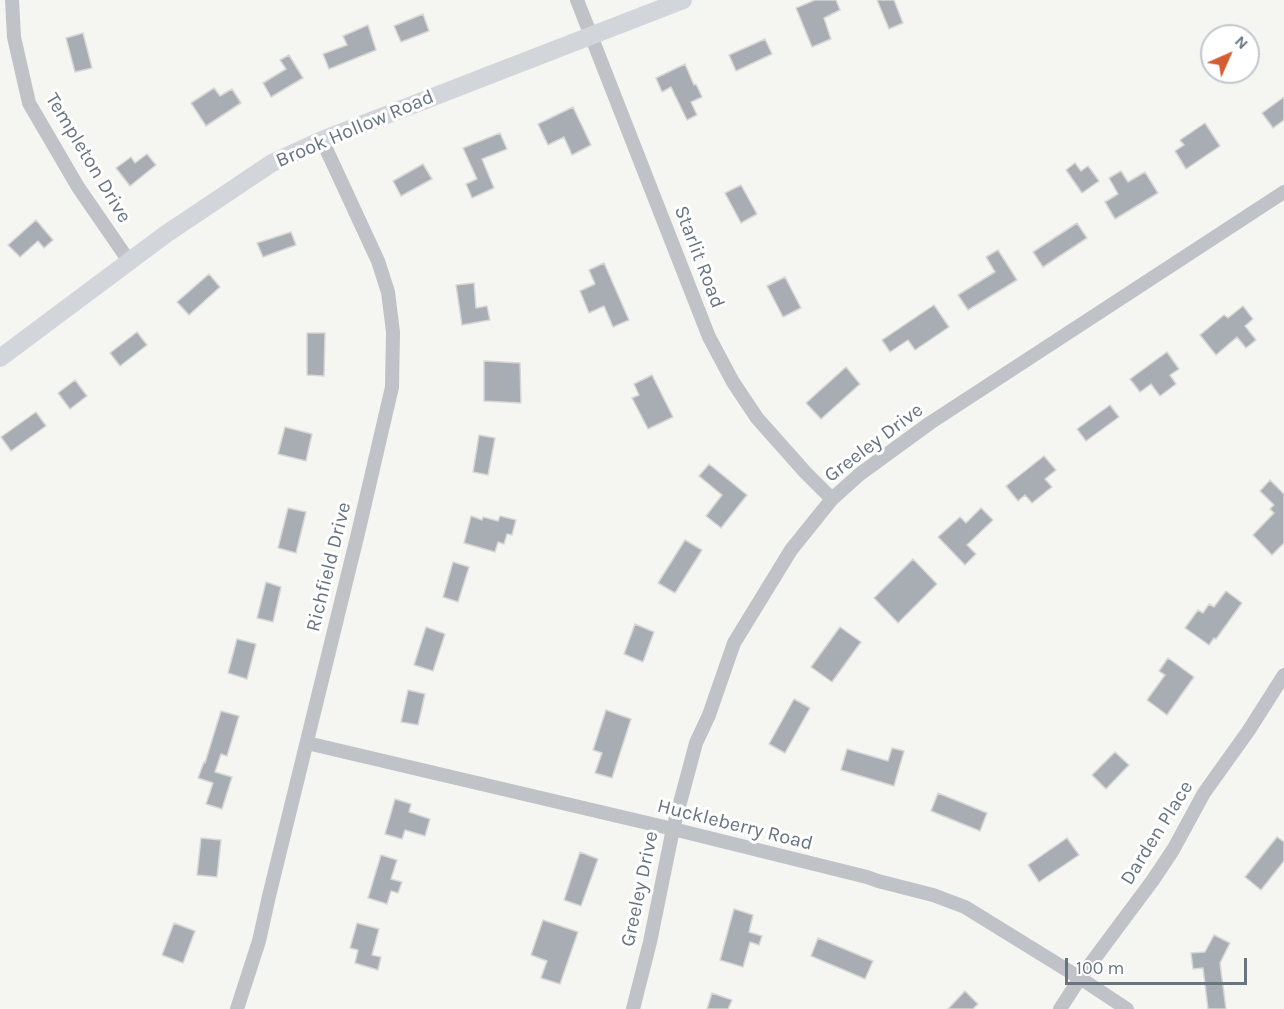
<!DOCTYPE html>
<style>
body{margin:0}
#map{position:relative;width:1284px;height:1009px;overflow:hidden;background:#f5f5f2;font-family:Karla,sans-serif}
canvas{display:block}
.north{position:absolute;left:1200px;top:24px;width:60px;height:60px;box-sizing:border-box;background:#fff;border:2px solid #c2c7cd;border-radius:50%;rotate:45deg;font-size:16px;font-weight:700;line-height:24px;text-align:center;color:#677481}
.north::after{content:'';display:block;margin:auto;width:21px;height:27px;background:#d35e34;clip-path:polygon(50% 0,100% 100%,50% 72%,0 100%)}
.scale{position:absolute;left:1065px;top:958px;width:182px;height:27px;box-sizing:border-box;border:3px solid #677481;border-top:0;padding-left:8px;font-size:18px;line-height:21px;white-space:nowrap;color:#677481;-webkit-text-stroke:4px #fff;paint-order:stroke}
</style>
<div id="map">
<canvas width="1284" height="1009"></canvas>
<div class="north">N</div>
<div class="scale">100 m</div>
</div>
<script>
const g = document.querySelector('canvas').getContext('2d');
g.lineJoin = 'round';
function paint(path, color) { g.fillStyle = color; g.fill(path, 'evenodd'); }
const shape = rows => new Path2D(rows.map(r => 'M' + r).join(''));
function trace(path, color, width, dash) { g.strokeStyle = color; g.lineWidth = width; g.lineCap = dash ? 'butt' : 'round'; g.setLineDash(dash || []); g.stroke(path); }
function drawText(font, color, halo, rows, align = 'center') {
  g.font = font + ' Karla,sans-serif'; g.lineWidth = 6; g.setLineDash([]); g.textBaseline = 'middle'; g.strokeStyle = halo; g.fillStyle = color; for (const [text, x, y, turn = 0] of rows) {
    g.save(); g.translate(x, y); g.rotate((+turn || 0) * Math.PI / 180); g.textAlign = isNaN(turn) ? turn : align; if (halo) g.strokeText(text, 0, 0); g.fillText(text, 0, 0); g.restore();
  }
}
const building = shape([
 [815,0,836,0,840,10,824,18,831,39,812,47,796,8,815,0],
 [877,0,894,0,903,23,889,29,877,0],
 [423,14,429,31,401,42,394,26,423,14],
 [368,25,376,50,329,69,323,54,347,45,343,36,368,25],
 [83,33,92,68,75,72,66,38,83,33],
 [765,39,772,54,736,71,729,55,765,39],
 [289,55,303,78,271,97,263,83,286,69,280,60,289,55],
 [685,64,694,85,696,84,702,97,691,102,697,115,687,120,671,87,662,92,656,78,685,64],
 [214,88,220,96,232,89,241,103,206,126,191,103,214,88],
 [1284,97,1284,120,1273,128,1262,113,1284,97],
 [573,107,591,145,572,155,564,137,548,145,538,124,573,107],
 [1205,123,1220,146,1186,169,1175,151,1184,145,1180,140,1205,123],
 [500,133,507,149,482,159,494,188,472,198,466,184,477,179,463,148,500,133],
 [147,154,156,165,130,186,116,168,131,157,135,163,147,154],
 [1075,163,1081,171,1088,166,1099,181,1082,193,1066,170,1075,163],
 [423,164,432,179,401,196,393,181,423,164],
 [1121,171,1128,182,1145,172,1158,193,1115,219,1105,202,1118,194,1109,178,1121,171],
 [741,185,757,214,741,223,725,193,741,185],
 [36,220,53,240,44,248,38,241,20,257,8,245,36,220],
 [1077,223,1087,238,1043,267,1033,252,1077,223],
 [291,232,296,245,263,257,257,243,291,232],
 [998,250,1017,280,968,310,958,295,995,272,986,257,998,250],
 [604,263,629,320,613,327,604,306,589,313,580,291,595,284,589,270,604,263],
 [209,274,220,287,189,315,177,302,209,274],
 [785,277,801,308,783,317,767,286,785,277],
 [474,283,476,308,487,306,490,320,462,325,456,285,474,283],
 [934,305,949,327,915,350,908,340,890,352,882,340,934,305],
 [1243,306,1253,319,1245,326,1256,340,1246,348,1237,337,1216,355,1200,335,1224,315,1228,318,1243,306],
 [137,332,147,345,120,366,110,353,137,332],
 [307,333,325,333,324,376,307,375,307,333],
 [1167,352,1179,369,1170,375,1176,384,1160,396,1151,384,1140,392,1130,379,1167,352],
 [484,361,520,363,521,403,484,401,484,361],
 [846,367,860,384,821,419,806,403,846,367],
 [652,375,673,417,648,429,632,398,639,395,634,384,652,375],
 [75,380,87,396,70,409,58,393,75,380],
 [1110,405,1119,417,1086,441,1077,429,1110,405],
 [36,412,46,426,11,451,1,437,36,412],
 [285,427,312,434,306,461,278,454,285,427],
 [479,435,495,438,488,475,473,472,479,435],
 [1044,456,1056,470,1045,479,1052,487,1032,503,1025,495,1018,501,1006,486,1044,456],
 [709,464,747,495,721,528,706,516,722,495,699,476,709,464],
 [1270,480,1284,494,1284,543,1272,555,1253,535,1274,513,1270,509,1274,505,1260,491,1270,480],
 [288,508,306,512,296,553,278,548,288,508],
 [981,508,993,520,967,545,976,554,965,565,938,537,960,517,966,523,981,508],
 [471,516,482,520,483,517,498,521,500,516,516,520,512,535,507,534,504,544,498,542,495,552,464,543,471,516],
 [685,540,702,550,675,593,658,583,685,540],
 [913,559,937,584,898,623,874,598,913,559],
 [453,562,469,567,458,602,443,597,453,562],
 [266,582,281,587,273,622,257,618,266,582],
 [1226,591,1242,603,1216,639,1214,638,1209,645,1185,628,1198,610,1203,613,1209,604,1214,607,1226,591],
 [635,624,654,632,643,662,624,654,635,624],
 [426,627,445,634,433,671,414,665,426,627],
 [840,627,861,642,832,682,811,667,840,627],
 [237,639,256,644,247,679,228,673,237,639],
 [1168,658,1194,677,1167,715,1147,700,1165,675,1159,671,1168,658],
 [408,690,425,694,418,725,401,722,408,690],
 [794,699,810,708,785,753,769,744,794,699],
 [606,710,631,719,612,778,595,773,602,753,593,750,606,710],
 [221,711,239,716,227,756,221,754,215,772,232,777,222,809,206,804,213,783,198,778,204,762,205,763,221,711],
 [892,748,904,751,894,786,841,770,847,749,888,761,892,748],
 [1115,752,1129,765,1106,789,1092,775,1115,752],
 [938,793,987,813,980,831,931,811,938,793],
 [395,799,411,804,409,812,430,819,425,836,405,830,402,839,385,834,395,799],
 [1277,837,1284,842,1284,861,1261,890,1245,877,1277,837],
 [201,838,221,840,217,877,197,875,201,838],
 [1067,838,1079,855,1039,882,1028,865,1067,838],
 [580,852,598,859,581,906,564,900,580,852],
 [381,855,397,860,391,879,402,882,398,893,391,891,387,904,368,898,381,855],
 [734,909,753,915,749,932,762,936,759,945,750,942,743,967,720,960,734,909],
 [543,920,578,932,560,984,541,978,547,961,531,955,543,920],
 [174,923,195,931,183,963,162,955,174,923],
 [357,923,379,929,372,955,381,957,378,970,355,963,358,950,350,948,357,923],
 [1214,935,1230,943,1220,963,1226,1009,1208,1009,1203,968,1193,969,1191,953,1205,952,1214,935],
 [818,938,873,961,865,979,811,956,818,938],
 [965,991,978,1004,973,1009,948,1009,965,991],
 [712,993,732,1000,728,1009,707,1009,712,993]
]);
const street = shape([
 [12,0,14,37,29,103,78,187,129,261],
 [577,0,709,337,733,382,757,418,805,472,832,499],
 [307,743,673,829,867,877,878,881,933,895,965,907,1080,978,1127,1009],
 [237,1009,259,941,269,896,359,529,392,387,393,332,388,292,378,261,322,140],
 [633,1009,650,942,673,829,696,743,709,715,734,643,791,550,832,499,860,474,930,423,1284,192],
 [1060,1009,1080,978,1153,880,1173,850,1204,793,1249,730,1284,675]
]);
const secondary = shape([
 [0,358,166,234,272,163,322,140,683,0]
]);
const streetNames = [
 ["Brook Hollow Road",355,129,-23],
 ["Templeton Drive",88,158,59],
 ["Starlit Road",699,257,69],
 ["Greeley Drive",874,443,-37],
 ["Richfield Drive",329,567,-76],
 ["Huckleberry Road",735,825,14],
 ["Darden Place",1157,833,-58],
 ["Greeley Drive",640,889,-78]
];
paint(building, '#a7adb3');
trace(building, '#d7d7d5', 1.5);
trace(street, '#bfc2c6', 14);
trace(secondary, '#d2d6da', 18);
drawText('20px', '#677481', '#fff', streetNames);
</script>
